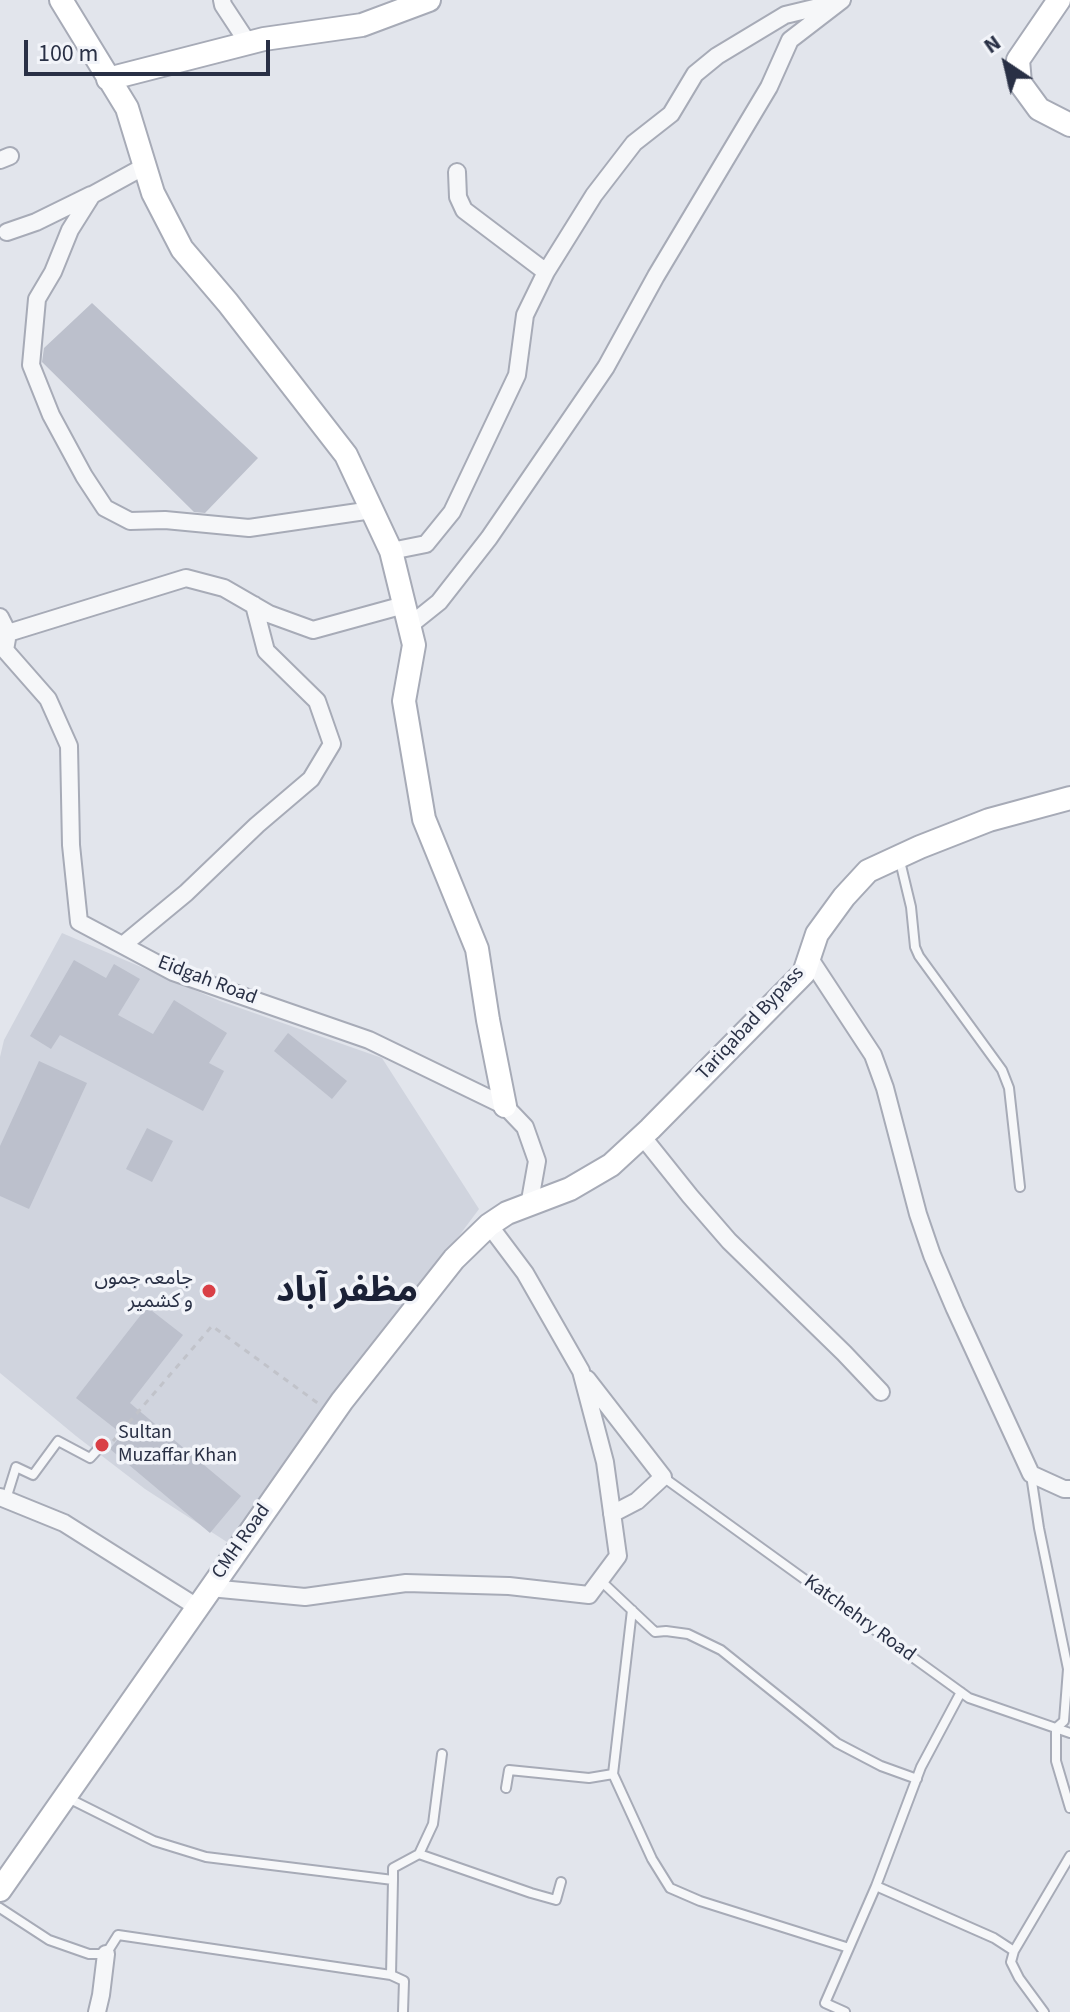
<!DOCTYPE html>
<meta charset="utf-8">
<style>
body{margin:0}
#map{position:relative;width:1070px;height:2012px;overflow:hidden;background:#e2e5ec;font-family:"Source Sans 3",sans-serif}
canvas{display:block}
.north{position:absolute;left:966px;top:24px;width:80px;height:80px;-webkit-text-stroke:6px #f2f4f9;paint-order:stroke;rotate:325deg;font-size:22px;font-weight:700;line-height:32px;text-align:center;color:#293045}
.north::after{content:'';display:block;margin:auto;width:28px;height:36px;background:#293045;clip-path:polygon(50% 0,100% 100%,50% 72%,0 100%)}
.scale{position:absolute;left:24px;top:40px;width:246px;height:36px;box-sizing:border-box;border:4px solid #293045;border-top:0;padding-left:10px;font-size:24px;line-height:28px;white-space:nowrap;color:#293045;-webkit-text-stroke:6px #f2f4f9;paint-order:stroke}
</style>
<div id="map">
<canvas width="1070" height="2012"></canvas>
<div class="north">N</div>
<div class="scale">100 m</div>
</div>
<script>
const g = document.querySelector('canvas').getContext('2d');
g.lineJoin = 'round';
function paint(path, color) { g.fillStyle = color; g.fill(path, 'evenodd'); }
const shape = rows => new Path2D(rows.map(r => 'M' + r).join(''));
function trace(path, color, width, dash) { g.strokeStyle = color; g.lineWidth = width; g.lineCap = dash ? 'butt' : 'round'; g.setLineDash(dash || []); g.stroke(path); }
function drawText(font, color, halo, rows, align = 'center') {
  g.font = font + ' "Source Sans 3","Noto Sans Arabic",sans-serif'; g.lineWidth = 7; g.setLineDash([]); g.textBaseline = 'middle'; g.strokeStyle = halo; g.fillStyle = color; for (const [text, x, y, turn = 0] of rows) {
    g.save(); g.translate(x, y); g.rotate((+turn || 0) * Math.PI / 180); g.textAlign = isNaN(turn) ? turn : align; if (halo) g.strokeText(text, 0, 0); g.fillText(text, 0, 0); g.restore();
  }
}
const built = shape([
 [62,933,220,1001,382,1058,479,1209,230,1544,145,1489,76,1436,0,1373,0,1057,4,1040]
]);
const building = shape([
 [92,303,258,458,205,513,194,512,42,362,44,348],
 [74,960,106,978,114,964,140,979,118,1015,153,1034,174,1000,227,1033,209,1063,224,1071,203,1111,60,1035,51,1049,30,1036],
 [288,1033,347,1081,332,1099,274,1051],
 [39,1061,87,1083,29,1209,0,1196,0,1146],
 [147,1128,173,1141,152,1182,126,1169],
 [147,1307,183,1335,130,1403,241,1496,210,1533,110,1449,122,1434,76,1398]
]);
const path = shape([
 [113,1441,212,1326,319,1404]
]);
const lane = shape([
 [899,857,911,907,915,947,919,956,1002,1070,1009,1088,1020,1187],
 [1031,1475,1039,1528,1068,1669,1064,1721,1056,1728,1056,1761,1070,1808],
 [663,1477,969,1698,1070,1733],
 [6,1499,16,1467,33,1475,58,1441,90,1458,101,1446],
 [601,1581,655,1632,666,1631,688,1634,721,1650,837,1743,881,1766,917,1779],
 [632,1610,613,1774,652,1859,670,1888,700,1901,849,1948,825,2003,845,2012],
 [442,1754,433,1824,419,1854,531,1893,556,1900,561,1882],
 [506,1788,509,1770,589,1778,613,1774],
 [66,1797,154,1841,206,1857,393,1880,393,1868,419,1854],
 [393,1880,391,1975,404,1981,403,2012],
 [876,1886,921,1767,961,1692],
 [0,1908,49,1940,89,1954,106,1954,118,1935,391,1975],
 [849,1948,876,1886,994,1938,1014,1951,1011,1962,1019,1978,1044,2012],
 [1014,1951,1070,1856]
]);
const street = shape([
 [222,0,223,5,248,43],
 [0,160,10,156],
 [145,166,92,195,70,230,53,272,37,299,31,365,51,415,84,476,105,508,130,521,165,520,249,528,372,510],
 [457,172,458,197,464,210,546,272],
 [7,232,36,222,91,195],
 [391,551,426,544,452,512,517,375,525,315,546,272,594,195,634,143,671,114,695,74,717,56,785,15,835,3],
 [0,617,8,633],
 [409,626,439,602,489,538,606,367,656,276,769,87,790,40,842,0],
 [5,650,48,699,69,746,71,845,79,922,173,972,369,1040,505,1106,525,1127,537,1161,529,1206],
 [5,650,8,633,186,578,224,588,269,614,313,630,404,605],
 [123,945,186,893,257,825,311,779,332,744,317,701,266,651,254,605],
 [810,959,873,1055,885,1088,918,1214,932,1255,955,1309,1031,1474,1064,1489,1070,1489],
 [642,1136,690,1196,729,1241,844,1353,881,1392],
 [587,1379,663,1477,637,1501,612,1514],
 [0,1497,64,1523,197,1607],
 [210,1588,305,1597,406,1583,509,1586,589,1595,618,1556,605,1462,581,1371,525,1273,489,1225],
 [97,2012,101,1995,106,1954]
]);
const secondary = shape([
 [61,0,127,108,153,193,182,249,228,303,346,455,391,551,414,645,404,701,424,819,477,949,488,1020,505,1106],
 [1059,0,1018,60,1020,83,1039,109,1070,125],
 [108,79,264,39,362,25,429,0],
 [0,1890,342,1401,454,1259,489,1225,507,1213,570,1189,611,1165,650,1129,804,973,817,934,844,897,868,871,920,847,989,820,1070,798]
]);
const markers = [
 [209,1291,8,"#d93f46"],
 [102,1445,8,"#d93f46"]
];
const streetNames = [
 ["Eidgah Road",207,981,21],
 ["Tariqabad Bypass",751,1024,-47],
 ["CMH Road",242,1542,-55],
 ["Katchehry Road",859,1619,36]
];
const poiNames = [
 ["جامعہ جموں",193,1280],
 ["و کشمیر",193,1303],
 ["Sultan",118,1434,"left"],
 ["Muzaffar Khan",118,1457,"left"]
];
const townNames = [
 ["مظفر آباد",347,1293]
];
paint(built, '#d0d4de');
paint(building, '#bcc0cc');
trace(lane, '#a7abb7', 12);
trace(street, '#a7abb7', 20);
trace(secondary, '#a7abb7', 26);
trace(path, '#c1c3ca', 3, [6, 6]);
trace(lane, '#f6f7f9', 8);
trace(street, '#f6f7f9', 16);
trace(secondary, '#fff', 22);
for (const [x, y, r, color] of markers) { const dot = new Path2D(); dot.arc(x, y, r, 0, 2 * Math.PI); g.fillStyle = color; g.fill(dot); trace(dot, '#f2f4f9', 3); }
drawText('20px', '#293045', '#f2f4f9', streetNames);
drawText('20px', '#293045', '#f2f4f9', poiNames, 'right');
drawText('bold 36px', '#1b2136', '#f2f4f9', townNames);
</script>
